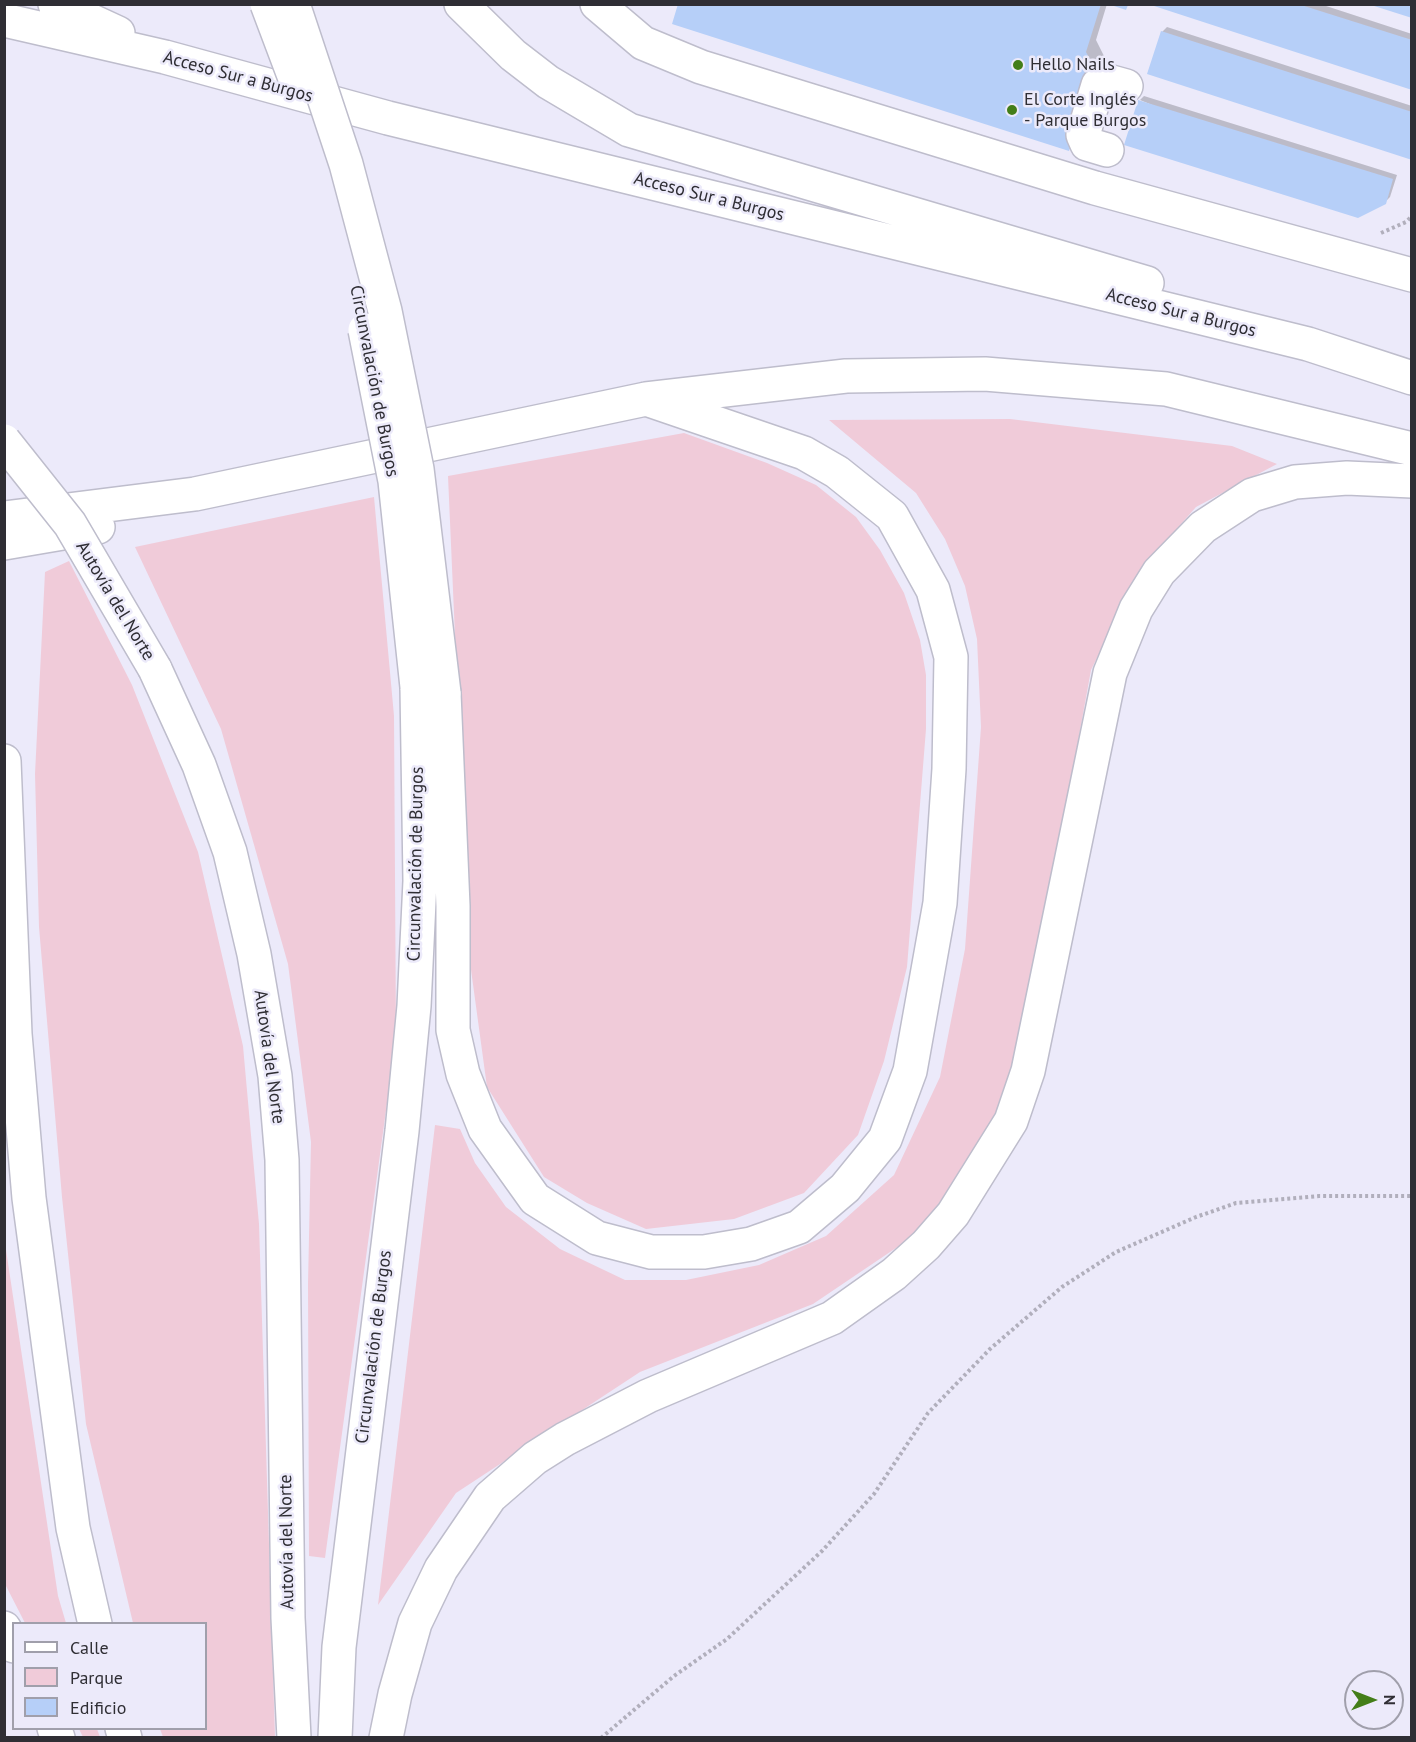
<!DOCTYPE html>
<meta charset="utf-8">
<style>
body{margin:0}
#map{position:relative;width:1416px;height:1742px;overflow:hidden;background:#eceafa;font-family:"PT Sans",sans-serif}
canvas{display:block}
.frame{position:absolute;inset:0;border:6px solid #2f2e34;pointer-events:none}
.legend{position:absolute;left:12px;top:1622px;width:195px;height:108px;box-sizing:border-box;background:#eceafa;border:2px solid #a09fab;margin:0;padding:8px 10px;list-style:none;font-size:18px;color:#2f2e34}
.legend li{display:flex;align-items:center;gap:12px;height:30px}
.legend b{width:30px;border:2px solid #a09fab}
.north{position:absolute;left:1344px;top:1670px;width:60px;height:60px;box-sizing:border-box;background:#eceafa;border:2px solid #a09fab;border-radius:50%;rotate:90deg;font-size:16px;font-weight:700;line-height:24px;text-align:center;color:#2f2e34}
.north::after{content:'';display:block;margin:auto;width:21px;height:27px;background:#437e18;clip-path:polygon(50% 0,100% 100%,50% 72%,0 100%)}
</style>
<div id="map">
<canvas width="1416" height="1742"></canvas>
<div class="frame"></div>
<ul class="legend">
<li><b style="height:8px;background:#fff"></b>Calle</li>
<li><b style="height:16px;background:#f0cbd9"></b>Parque</li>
<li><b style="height:16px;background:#b6cff8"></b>Edificio</li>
</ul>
<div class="north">N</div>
</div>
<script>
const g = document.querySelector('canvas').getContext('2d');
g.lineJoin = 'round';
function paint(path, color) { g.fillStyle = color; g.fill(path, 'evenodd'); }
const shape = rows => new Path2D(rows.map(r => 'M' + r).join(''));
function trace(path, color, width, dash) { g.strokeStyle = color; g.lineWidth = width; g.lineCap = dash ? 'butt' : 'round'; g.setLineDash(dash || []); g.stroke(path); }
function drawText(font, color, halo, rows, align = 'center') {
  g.font = font + ' "PT Sans",sans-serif'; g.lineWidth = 5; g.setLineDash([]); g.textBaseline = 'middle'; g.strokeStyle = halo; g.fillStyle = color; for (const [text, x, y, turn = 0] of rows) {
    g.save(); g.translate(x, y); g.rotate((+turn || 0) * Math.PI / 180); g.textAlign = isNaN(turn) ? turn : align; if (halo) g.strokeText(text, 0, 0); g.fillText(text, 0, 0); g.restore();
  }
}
const green = shape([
 [1010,419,1232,446,1277,464,1196,507,1139,572,1091,670,1028,1016,992,1125,933,1223,813,1304,640,1372,456,1493,378,1605,435,1125,460,1129,475,1163,506,1207,560,1249,625,1280,686,1280,759,1265,826,1236,894,1175,940,1077,965,949,981,727,977,639,965,586,945,539,916,493,829,420],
 [684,433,767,463,816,485,856,517,880,550,904,593,920,640,926,675,926,729,907,967,884,1061,858,1135,804,1193,734,1219,646,1229,587,1203,544,1177,487,1087,469,955,448,476],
 [374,497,394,716,396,1037,325,1558,309,1556,308,1284,311,1142,288,964,221,729,135,547],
 [69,561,132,685,198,852,243,1046,259,1224,275,1737,163,1737,160,1729,206,1728,206,1624,133,1623,86,1424,62,1197,39,927,35,774,45,572],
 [5,1243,58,1596,66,1623,25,1623,5,1584],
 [79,1729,97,1729,100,1737,83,1737]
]);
const shadow = shape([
 [680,4,1107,4,1096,40,1105,58,1080,139,1069,149],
 [1154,4,1320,4,1412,34,1412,88],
 [1167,27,1412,106,1412,158,1162,32],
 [1144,96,1397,175,1390,197,1385,202,1140,100]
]);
const building = shape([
 [678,4,1101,4,1086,52,1095,69,1069,151,672,24],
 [1371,4,1412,4,1412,18,1371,5],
 [1111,5,1128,5,1126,10],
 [1151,5,1301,5,1412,40,1412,90],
 [1161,31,1412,112,1412,160,1147,74],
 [1138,100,1393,179,1386,204,1358,218,1124,145]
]);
const path = shape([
 [1381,233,1406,222,1412,216],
 [601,1738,674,1676,727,1639,822,1551,874,1494,928,1413,990,1349,1062,1287,1116,1252,1196,1217,1236,1203,1319,1196,1412,1196]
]);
const minor = shape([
 [597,4,643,43,701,67,1095,188,1412,275],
 [1107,150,1087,144,1083,135,1098,85,1108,81,1126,86]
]);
const highway = shape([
 [55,4,118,33],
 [461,4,513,55,548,82,629,130,1147,283],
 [4,20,165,57,388,118,1308,344,1412,378],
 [4,518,195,494,646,399,846,376,985,374,1166,389,1412,449],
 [4,543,98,527],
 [155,669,199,765,230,852,254,954,275,1076,282,1160,288,1618,294,1738],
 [444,693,453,906,453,1030,463,1074,485,1129,535,1199,597,1238,651,1252,704,1252,751,1244,799,1227,845,1188,885,1139,910,1071,940,903,949,769,951,657,933,590,892,516,837,472,804,453,646,399],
 [4,761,15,1034,29,1198,73,1528,95,1624],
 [4,1628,14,1646],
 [54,1728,58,1738],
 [122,1728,125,1738],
 [335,1738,339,1647,402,1131,414,1006,420,881,417,687],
 [386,1738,395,1694,415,1623,441,1569,490,1497,535,1458,565,1439,648,1396,832,1318,894,1274,926,1245,953,1214,1011,1121,1028,1071,1110,673,1136,609,1159,572,1203,527,1252,495,1295,482,1347,478,1412,481]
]);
const highwayBridge = shape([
 [267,4,296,81],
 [293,4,346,164,385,311,417,469,444,693],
 [365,330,395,481,417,687],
 [4,441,70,524,155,669]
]);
const markers = [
 [1018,65,6,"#437e18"],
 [1012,110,6,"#437e18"]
];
const poiNames = [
 ["Hello Nails",1030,65],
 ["El Corte Inglés",1024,100],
 ["- Parque Burgos",1024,121]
];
const streetNames = [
 ["Acceso Sur a Burgos",238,77,15],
 ["Acceso Sur a Burgos",709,197,14],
 ["Acceso Sur a Burgos",1181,313,14],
 ["Circunvalación de Burgos",374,381,79],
 ["Autovía del Norte",115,601,59],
 ["Circunvalación de Burgos",416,864,-89],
 ["Autovía del Norte",269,1057,82],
 ["Circunvalación de Burgos",374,1347,-83],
 ["Autovía del Norte",287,1542,-91]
];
paint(green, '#f0cbd9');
paint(shadow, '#0003');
paint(building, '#b6cff8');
trace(minor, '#bebdcc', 36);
trace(highway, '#bebdcc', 36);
trace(path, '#b1afbc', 4, [3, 3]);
trace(minor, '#fff', 33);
trace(highway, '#fff', 33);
trace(highwayBridge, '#bebdcc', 36, []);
trace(highwayBridge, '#fff', 33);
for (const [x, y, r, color] of markers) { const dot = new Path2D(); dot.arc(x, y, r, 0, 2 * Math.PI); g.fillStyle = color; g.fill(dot); trace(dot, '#eceafa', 2); }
drawText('18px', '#2f2e34', '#eceafa', poiNames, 'left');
drawText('18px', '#2f2e34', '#eceafa', streetNames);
</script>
